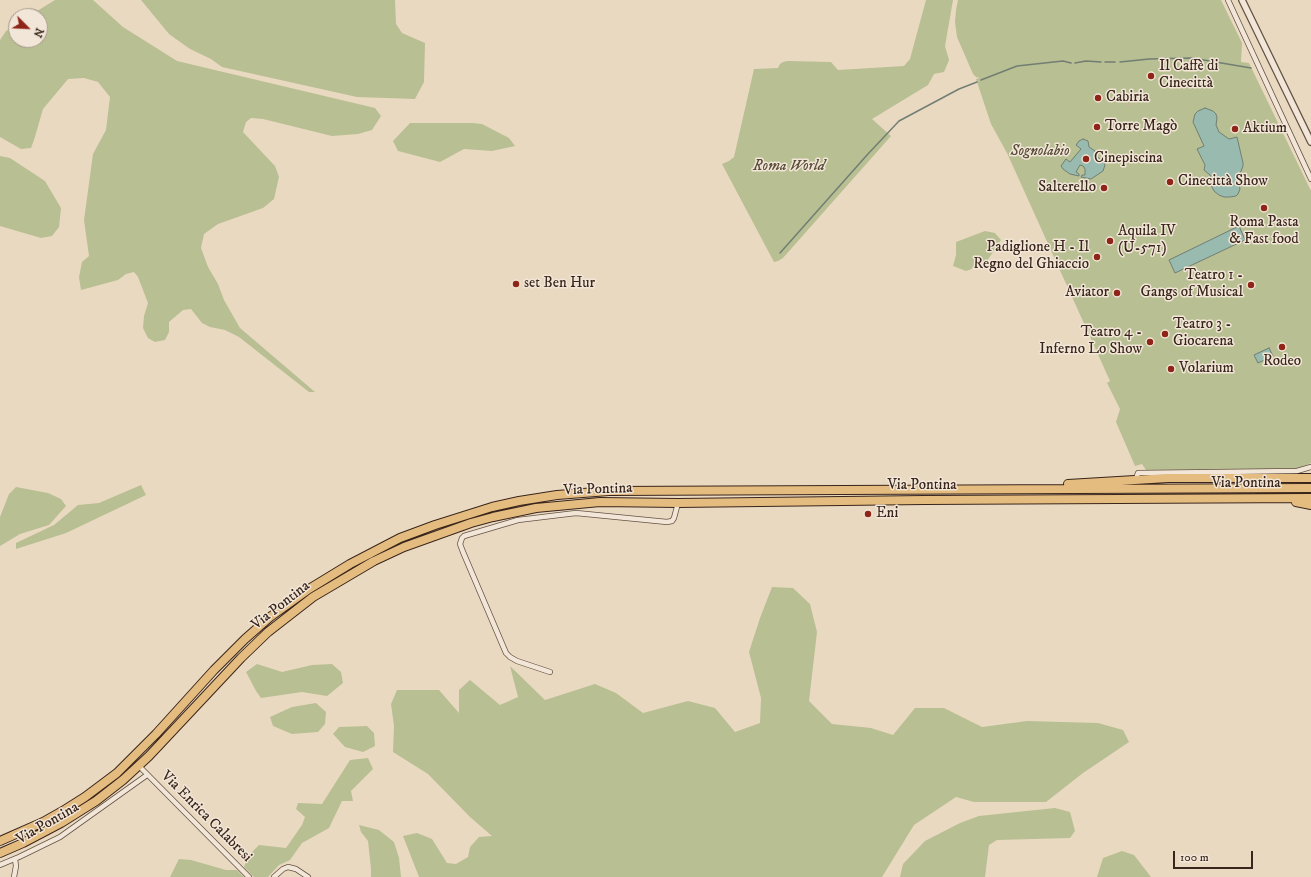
<!DOCTYPE html>
<meta charset="utf-8">
<style>
body{margin:0}
#map{position:relative;width:1311px;height:877px;overflow:hidden;background:#ead9c1;font-family:"IM FELL DW Pica",serif}
canvas{display:block}
.north{position:absolute;left:8px;top:8px;width:40px;height:40px;box-sizing:border-box;background:#f1e6d7;border:1px solid #a7998c;border-radius:50%;rotate:114deg;font-size:11px;font-weight:700;line-height:16px;text-align:center;color:#39251b}
.north::after{content:'';display:block;margin:auto;width:14px;height:18px;background:#8f2418;clip-path:polygon(50% 0,100% 100%,50% 72%,0 100%)}
.scale{position:absolute;left:1173px;top:851px;width:80px;height:18px;box-sizing:border-box;border:2px solid #39251b;border-top:0;padding-left:5px;font-size:12px;line-height:14px;white-space:nowrap;color:#39251b;-webkit-text-stroke:3px #f1e6d7;paint-order:stroke}
</style>
<div id="map">
<canvas width="1311" height="877"></canvas>
<div class="north">N</div>
<div class="scale">100 m</div>
</div>
<script>
const g = document.querySelector('canvas').getContext('2d');
g.lineJoin = 'round';
function paint(path, color) { g.fillStyle = color; g.fill(path, 'evenodd'); }
const shape = rows => new Path2D(rows.map(r => 'M' + r).join(''));
function trace(path, color, width, dash) { g.strokeStyle = color; g.lineWidth = width; g.lineCap = dash ? 'butt' : 'round'; g.setLineDash(dash || []); g.stroke(path); }
function drawText(font, color, halo, rows, align = 'center') {
  g.font = font + ' "IM FELL DW Pica",serif'; g.lineWidth = 3; g.setLineDash([]); g.textBaseline = 'middle'; g.strokeStyle = halo; g.fillStyle = color; for (const [text, x, y, turn = 0] of rows) {
    g.save(); g.translate(x, y); g.rotate((+turn || 0) * Math.PI / 180); g.textAlign = isNaN(turn) ? turn : align; if (halo) g.strokeText(text, 0, 0); g.fillText(text, 0, 0); g.restore();
  }
}
const green = shape([
 [55,0,93,0,123,27,177,61,375,108,381,116,372,130,358,134,332,136,263,119,251,118,246,122,243,132,275,166,279,177,274,199,263,208,218,224,204,234,201,248,208,267,218,284,224,300,240,328,315,392,309,392,239,337,225,330,210,327,202,323,191,309,183,310,169,322,169,332,165,340,155,342,148,338,143,328,144,316,148,303,138,277,134,272,126,274,118,280,81,290,79,277,82,262,89,256,84,220,93,154,106,130,110,97,98,82,84,78,68,79,43,109,34,140,31,148,21,149,0,137,0,40,6,31,16,24,16,40,40,40,40,16,29,16],
 [141,0,395,0,396,24,402,33,425,43,424,82,415,99,357,97,222,67,211,59,190,49,169,34],
 [926,0,953,0,945,46,949,60,944,72,934,74,928,85,872,119,891,136,783,258,778,261,774,262,722,164,729,161,734,157,754,69,778,68,780,64,783,62,788,61,831,62,838,70,904,66,910,59],
 [958,0,1221,0,1242,43,1241,62,1249,63,1311,191,1311,463,1297,469,1146,470,1142,464,1135,466,1116,422,1120,409,1107,383,1110,381,1007,153,991,124,976,79,980,78,976,77,973,74,957,37,955,22,956,10],
 [410,123,472,123,482,124,509,138,515,146,492,151,464,149,440,162,398,151,393,141],
 [0,156,10,158,45,181,61,208,59,227,52,236,41,238,0,226],
 [985,231,995,233,1001,240,985,264,966,271,953,266,956,255,956,242],
 [141,485,146,495,66,533,16,549,16,543,54,525,78,505,99,503],
 [16,487,48,493,61,499,66,506,49,525,20,534,0,546,0,517,9,494],
 [772,587,793,588,810,604,817,632,809,701,832,724,871,728,893,735,915,708,944,708,982,727,1027,721,1098,723,1123,730,1129,742,1083,773,1046,802,974,802,956,797,914,825,882,877,419,877,403,836,417,833,432,839,447,863,456,864,468,857,470,847,479,837,492,836,470,817,428,774,393,752,394,726,391,704,397,690,439,690,459,713,459,690,470,680,500,705,518,697,510,666,545,700,595,684,616,693,643,713,688,701,715,708,735,732,760,723,761,698,749,652,760,618],
 [257,664,282,672,312,665,332,664,341,672,343,683,327,696,302,692,261,698,256,691,246,672],
 [316,703,326,712,325,724,318,732,292,734,273,726,270,717,292,707],
 [367,726,374,733,375,746,363,752,345,747,333,734,339,727],
 [368,758,373,769,351,791,353,801,342,801,329,828,302,843,290,860,279,865,268,877,254,877,244,867,248,856,259,845,286,848,302,825,305,817,296,809,298,803,322,804,350,760],
 [1055,808,1070,812,1075,831,1070,838,997,840,989,845,985,877,900,877,903,864,925,841,960,823,979,816],
 [359,825,379,830,394,842,399,858,401,877,371,877,371,869,368,841,361,832],
 [1122,851,1134,855,1151,877,1097,877,1103,858],
 [179,859,191,860,226,870,237,870,244,877,170,877]
]);
const water = shape([
 [1205,108,1213,111,1216,114,1217,118,1216,125,1219,132,1229,139,1237,137,1243,163,1243,166,1238,179,1240,189,1238,194,1236,196,1230,197,1224,197,1219,195,1214,191,1211,185,1212,182,1210,175,1204,170,1205,165,1197,149,1204,146,1193,122,1195,114,1198,111,1205,108],
 [1083,139,1088,141,1089,147,1095,151,1097,157,1104,161,1105,165,1103,171,1091,179,1081,177,1082,175,1085,175,1085,169,1083,166,1080,165,1076,172,1079,174,1079,176,1070,174,1063,169,1061,166,1066,159,1070,162,1081,149,1076,145,1079,141,1083,139],
 [1239,226,1245,240,1175,273,1169,260,1239,226],
 [1269,348,1273,356,1258,363,1254,355,1269,348]
]);
const stream = shape([
 [1105,62,1115,62],
 [1120,62,1149,59,1192,58,1251,68],
 [1075,63,1086,61,1101,62],
 [981,80,1017,66,1063,61,1071,63],
 [780,253,867,155,899,121,959,89,977,82]
]);
const pedestrianTunnel = shape([
 [1129,104,1130,106]
]);
const minor = shape([
 [1228,0,1311,179],
 [1136,479,1138,473,1297,471,1311,467],
 [550,672,517,661,510,657,506,653,463,552,460,544,462,538,464,536,518,520,576,513,667,522,672,521,674,518,678,503],
 [139,766,249,877],
 [0,865,19,857,60,837,147,775],
 [14,877,16,866,15,859],
 [274,877,283,869,288,867,296,869,308,877]
]);
const tertiary = shape([
 [1242,0,1311,142]
]);
const trunk = shape([
 [1068,484,1168,478,1311,478],
 [1296,502,1311,505],
 [0,841,43,822,66,809,85,797,117,773,156,734,214,670,245,639,270,617,309,589,350,564,400,538,435,525,492,507,519,501,557,495,609,491,1311,488],
 [0,853,23,843,61,823,96,801,123,780,149,756,241,658,268,632,313,597,374,561,404,547,471,523,493,517,536,508,600,502,678,503,924,500,1311,498]
]);
const markers = [
 [1151,76,4,"#8f2418"],
 [1098,98,4,"#8f2418"],
 [1097,127,4,"#8f2418"],
 [1235,129,4,"#8f2418"],
 [1086,159,4,"#8f2418"],
 [1170,182,4,"#8f2418"],
 [1104,188,4,"#8f2418"],
 [1264,208,4,"#8f2418"],
 [1110,241,4,"#8f2418"],
 [1097,257,4,"#8f2418"],
 [516,284,4,"#8f2418"],
 [1251,285,4,"#8f2418"],
 [1117,293,4,"#8f2418"],
 [1165,334,4,"#8f2418"],
 [1150,342,4,"#8f2418"],
 [1282,347,4,"#8f2418"],
 [1171,369,4,"#8f2418"],
 [868,514,4,"#8f2418"]
];
const poiNames = [
 ["Il Caffè di",1159,67],
 ["Cinecittà",1159,84],
 ["Cabiria",1106,98],
 ["Torre Magò",1105,127],
 ["Aktium",1243,129],
 ["Cinepiscina",1094,159],
 ["Cinecittà Show",1178,182],
 ["Salterello",1096,188,"right"],
 ["Roma Pasta",1264,223,"center"],
 ["& Fast food",1264,240,"center"],
 ["Aquila IV",1118,232],
 ["(U-571)",1118,249],
 ["Padiglione H - Il",1089,248,"right"],
 ["Regno del Ghiaccio",1089,265,"right"],
 ["Teatro 1 -",1243,276,"right"],
 ["Gangs of Musical",1243,293,"right"],
 ["set Ben Hur",524,284],
 ["Aviator",1109,293,"right"],
 ["Teatro 3 -",1173,325],
 ["Giocarena",1173,342],
 ["Teatro 4 -",1142,333,"right"],
 ["Inferno Lo Show",1142,350,"right"],
 ["Rodeo",1282,362,"center"],
 ["Volarium",1179,369],
 ["Eni",876,514]
];
const parkNames = [
 ["Sognolabio",1040,152],
 ["Roma World",789,167]
];
const streetNames = [
 ["Via Pontina",1246,484],
 ["Via Pontina",922,486],
 ["Via Pontina",598,490,-2],
 ["Via Pontina",281,606,-38],
 ["Via Enrica Calabresi",206,817,45],
 ["Via Pontina",48,824,-30]
];
paint(green, '#b8bf92');
paint(water, '#98baaf');
trace(water, '#727e74', 1);
trace(stream, '#727e74', 1.5);
trace(pedestrianTunnel, '#c7b5a0', 3.5, [3.5, 2]);
trace(minor, '#655244', 6);
trace(tertiary, '#655244', 8);
trace(trunk, '#39251b', 10);
trace(minor, '#f1e6d7', 4.5);
trace(tertiary, '#f1e6d7', 5.5);
trace(trunk, '#e5bc80', 8);
for (const [x, y, r, color] of markers) { const dot = new Path2D(); dot.arc(x, y, r, 0, 2 * Math.PI); g.fillStyle = color; g.fill(dot); trace(dot, '#f1e6d7', 1.5); }
drawText('15px', '#39251b', '#f1e6d7', poiNames, 'left');
drawText('italic 15px', '#594c39', '#f1e6d7', parkNames);
drawText('15px', '#39251b', '#f1e6d7', streetNames);
</script>
